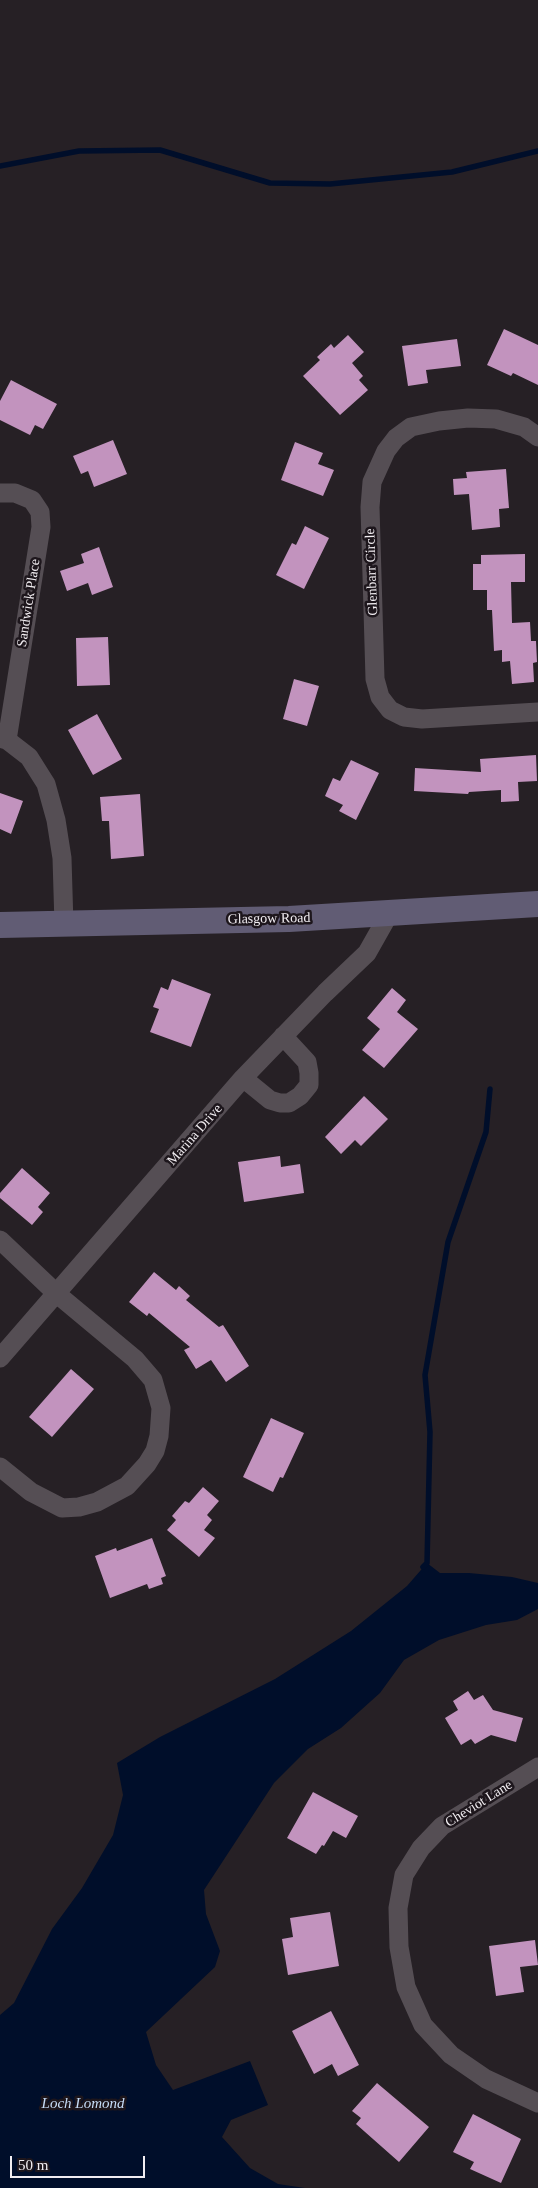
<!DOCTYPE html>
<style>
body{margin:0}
#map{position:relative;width:538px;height:2188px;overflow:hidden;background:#262025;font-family:"Times New Roman",serif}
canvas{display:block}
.scale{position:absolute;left:10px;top:2156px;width:135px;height:22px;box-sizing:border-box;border:2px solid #f1edf1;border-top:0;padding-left:6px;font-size:15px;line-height:18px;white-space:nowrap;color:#f1edf1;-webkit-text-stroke:4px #1d161c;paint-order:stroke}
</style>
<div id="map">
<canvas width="538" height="2188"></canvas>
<div class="scale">50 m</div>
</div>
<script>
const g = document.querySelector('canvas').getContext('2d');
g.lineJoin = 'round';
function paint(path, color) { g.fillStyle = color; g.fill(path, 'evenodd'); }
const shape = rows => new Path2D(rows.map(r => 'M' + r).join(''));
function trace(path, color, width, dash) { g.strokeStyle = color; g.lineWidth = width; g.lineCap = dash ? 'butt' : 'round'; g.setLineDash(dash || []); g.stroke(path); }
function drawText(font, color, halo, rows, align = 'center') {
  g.font = font + ' "Times New Roman",serif'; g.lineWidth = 5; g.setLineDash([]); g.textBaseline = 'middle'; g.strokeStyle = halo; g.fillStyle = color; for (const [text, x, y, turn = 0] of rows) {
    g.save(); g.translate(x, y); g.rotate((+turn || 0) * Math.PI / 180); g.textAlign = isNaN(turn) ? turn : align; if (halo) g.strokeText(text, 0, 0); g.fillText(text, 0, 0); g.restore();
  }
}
const water = shape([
 [427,1563,440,1573,469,1573,512,1577,538,1583,538,1609,517,1620,486,1625,439,1640,404,1660,380,1693,341,1728,308,1749,274,1783,204,1890,206,1914,220,1951,215,1967,146,2032,156,2065,173,2090,250,2061,268,2105,231,2120,222,2137,250,2168,278,2184,305,2188,0,2188,0,2015,14,2003,52,1929,82,1888,113,1835,123,1795,117,1763,160,1737,275,1679,351,1631,407,1586]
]);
const stream = shape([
 [0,166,79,151,160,150,270,183,330,184,452,172,538,151],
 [423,1567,427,1563,430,1432,425,1375,448,1242,486,1132,490,1089]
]);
const building = shape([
 [504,329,538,345,538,385,513,373,511,376,487,365],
 [348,335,364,352,352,363,363,376,359,380,368,390,340,415,303,376,320,360,317,357,331,344,334,348],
 [457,339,461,366,426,370,428,383,408,386,402,346],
 [11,380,57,404,43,429,35,425,30,435,0,420,0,401],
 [113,440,127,474,94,487,88,471,81,474,73,456],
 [295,442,323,453,318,464,334,470,323,496,281,480],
 [506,469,509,508,499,509,500,527,472,530,469,494,454,495,453,479,467,478,466,472],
 [305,526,329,538,304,589,276,575,292,543,296,545],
 [99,547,113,587,92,595,88,583,67,591,60,571,84,563,81,554],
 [525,554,525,582,511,582,512,623,530,622,531,641,536,641,537,662,533,663,534,682,512,684,510,661,502,662,502,650,494,651,492,610,487,610,487,590,473,590,473,564,481,564,481,555],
 [108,637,110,685,77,686,76,638],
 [294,679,319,686,307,726,283,719],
 [97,714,122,759,93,775,68,730],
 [536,755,537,781,518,782,519,801,501,802,501,790,469,792,468,794,414,791,415,768,481,772,480,759],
 [351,760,379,773,356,820,339,811,343,805,325,796,333,778,340,781],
 [0,793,23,801,11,834,0,829],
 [140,794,144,856,111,859,109,821,102,821,100,797],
 [172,979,211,994,191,1047,150,1032,159,1009,153,1007,161,987,168,990],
 [392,988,406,1000,397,1012,418,1029,384,1068,362,1050,380,1029,367,1018],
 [364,1096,388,1119,361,1146,355,1140,341,1154,325,1137],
 [280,1156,281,1167,300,1164,304,1193,244,1202,238,1162],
 [22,1168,50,1193,38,1207,43,1212,32,1225,0,1198,0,1193],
 [154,1272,176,1290,179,1286,190,1296,186,1300,219,1327,223,1325,249,1366,226,1382,211,1360,196,1369,184,1350,190,1347,149,1313,147,1316,129,1302],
 [71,1369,94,1389,52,1437,29,1417],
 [271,1418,304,1433,283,1478,280,1477,273,1492,243,1477],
 [203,1487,219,1501,207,1515,212,1520,204,1530,215,1538,199,1557,167,1530,176,1520,172,1516,185,1501,189,1503],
 [152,1538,166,1576,161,1578,163,1584,149,1589,147,1584,110,1598,95,1556,116,1548,117,1551],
 [468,1691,474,1700,483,1695,493,1710,523,1718,516,1742,491,1735,475,1744,471,1739,461,1745,445,1718,458,1710,453,1701],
 [313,1792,358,1816,346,1838,333,1831,324,1846,322,1845,316,1854,287,1838],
 [330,1912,339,1966,288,1975,282,1939,293,1937,290,1918],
 [535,1940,538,1965,520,1967,524,1992,496,1996,489,1946],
 [331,2011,359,2065,338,2076,332,2064,314,2074,292,2031],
 [377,2083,429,2127,399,2162,356,2124,361,2118,352,2111],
 [473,2114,521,2139,501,2183,470,2169,474,2162,453,2152]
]);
const street = shape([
 [538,437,524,427,496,419,468,418,439,421,411,427,396,438,386,451,372,482,370,507,375,679,380,697,390,710,404,717,422,719,538,712],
 [0,493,15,493,32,500,40,512,41,527,7,740],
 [0,738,7,740,29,757,46,784,56,820,62,858,64,925],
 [243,1078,270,1100,280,1103,289,1103,300,1096,309,1085,309,1073,307,1062,283,1036],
 [0,1240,57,1294,135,1359,153,1380,161,1408,159,1436,155,1451,147,1464,127,1486,97,1502,79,1507,62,1508,31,1492,0,1467],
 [0,1358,243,1078,325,993,367,953,389,914],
 [538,1767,442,1826,421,1848,404,1875,398,1908,399,1947,406,1987,423,2025,451,2055,486,2079,538,2103]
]);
const secondary = shape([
 [0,925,289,919,538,904]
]);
const streetNames = [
 ["Glenbarr Circle",372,572,-92],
 ["Sandwick Place",29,603,-81],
 ["Glasgow Road",269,919,-1],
 ["Marina Drive",195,1135,-49],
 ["Cheviot Lane",479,1804,-32]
];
const waterNames = [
 ["Loch Lomond",83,2104]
];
paint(water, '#000e2a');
trace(stream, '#000e2a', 5.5);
paint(building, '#c293be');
trace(street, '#554e54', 19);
trace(secondary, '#615c74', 26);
drawText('14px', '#f1edf1', '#1d161c', streetNames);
drawText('italic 15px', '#c6dcf7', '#1d161c', waterNames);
</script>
